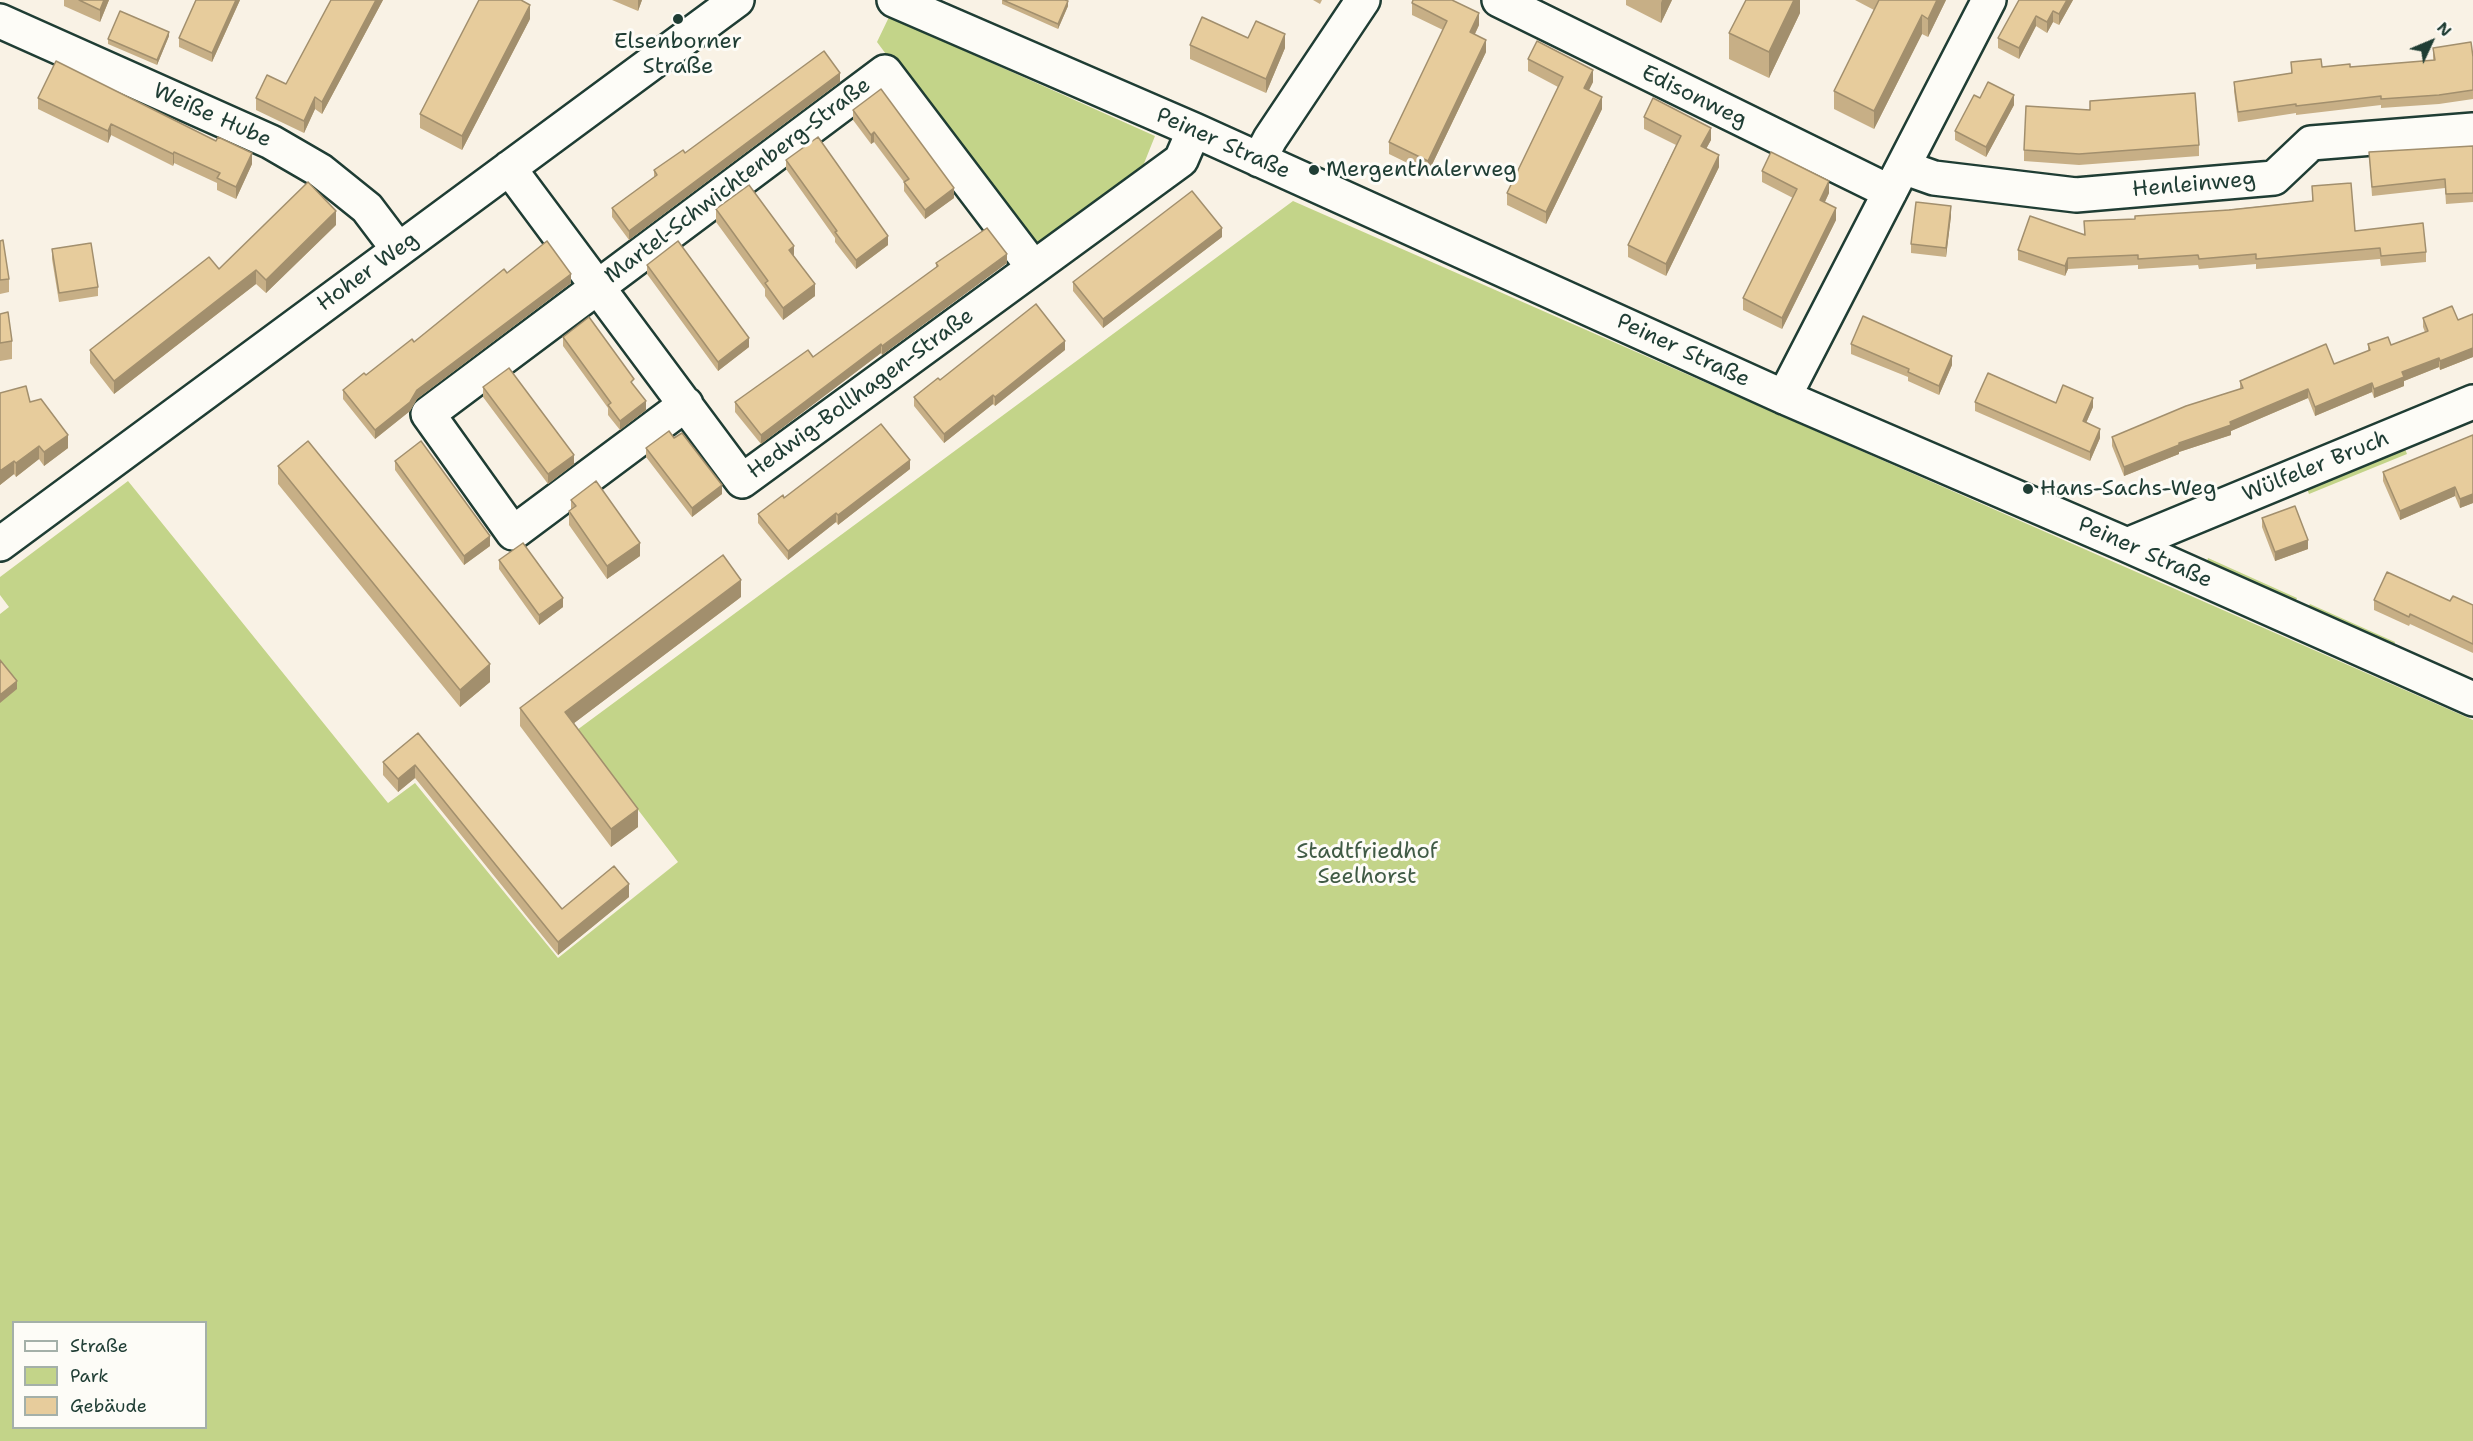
<!DOCTYPE html>
<meta charset="utf-8">
<style>
body{margin:0}
#map{position:relative;width:2473px;height:1441px;overflow:hidden;background:#f9f2e5;font-family:"Shantell Sans",sans-serif}
canvas{display:block}
.legend{position:absolute;left:12px;top:1321px;width:195px;height:108px;box-sizing:border-box;background:#fdfcf7;border:2px solid #a4b0a9;margin:0;padding:8px 10px;list-style:none;font-size:18px;color:#1f3d34}
.legend li{display:flex;align-items:center;gap:12px;height:30px}
.legend b{width:30px;border:2px solid #a4b0a9}
.north{position:absolute;left:2401px;top:12px;width:60px;height:60px;-webkit-text-stroke:4px #fdfcf7;paint-order:stroke;rotate:46deg;font-size:16px;font-weight:700;line-height:24px;text-align:center;color:#1f3d34}
.north::after{content:'';display:block;margin:auto;width:21px;height:27px;background:#1f3d34;clip-path:polygon(50% 0,100% 100%,50% 72%,0 100%)}
</style>
<div id="map">
<canvas width="2473" height="1441"></canvas>
<ul class="legend">
<li><b style="height:8px;background:#fdfcf7"></b>Straße</li>
<li><b style="height:16px;background:#c3d489"></b>Park</li>
<li><b style="height:16px;background:#e7cc9c"></b>Gebäude</li>
</ul>
<div class="north">N</div>
</div>
<script>
const g = document.querySelector('canvas').getContext('2d');
g.lineJoin = 'round';
function paint(path, color) { g.fillStyle = color; g.fill(path, 'evenodd'); }
const shape = rows => new Path2D(rows.map(r => 'M' + r).join(''));
function trace(path, color, width, dash) { g.strokeStyle = color; g.lineWidth = width; g.lineCap = dash ? 'butt' : 'round'; g.setLineDash(dash || []); g.stroke(path); }
function drawText(font, color, halo, rows, align = 'center') {
  g.font = font + ' "Shantell Sans",sans-serif'; g.lineWidth = 6; g.setLineDash([]); g.textBaseline = 'middle'; g.strokeStyle = halo; g.fillStyle = color; for (const [text, x, y, turn = 0] of rows) {
    g.save(); g.translate(x, y); g.rotate((+turn || 0) * Math.PI / 180); g.textAlign = isNaN(turn) ? turn : align; if (halo) g.strokeText(text, 0, 0); g.fillText(text, 0, 0); g.restore();
  }
}
const green = shape([
 [889,17,1155,136,1143,166,1030,248,877,42],
 [1293,201,2473,720,2473,1441,0,1441,0,614,9,607,0,595,0,577,128,481,388,803,415,783,558,958,678,862,577,730],
 [14,1322,206,1322,206,1428,14,1428],
 [2402,441,2407,454,2309,494,2304,481],
 [2208,558,2297,598,2293,607,2205,567],
 [2310,604,2395,642,2392,651,2306,612]
]);
const minor = shape([
 [894,0,1194,130,1784,397,2127,545,2473,699],
 [1499,0,1890,192],
 [0,21,271,142,321,171,367,208,398,249],
 [1259,160,1270,139,1363,0],
 [1903,167,1934,178,2076,195,2274,178,2311,143,2473,130],
 [509,168,742,481,1181,160,1194,130],
 [1784,397,1989,0],
 [686,404,513,533,428,414,885,72,1033,267],
 [0,544,737,0],
 [2127,545,2473,402]
]);
const wall = shape([
 [64,0,109,0,100,22,64,6],
 [196,0,240,0,212,62,179,47,179,38],
 [331,0,383,0,322,114,315,109,304,133,256,110,256,98,286,84],
 [612,0,642,0,638,11],
 [1002,0,1068,6,1058,29,1002,4],
 [1313,0,1322,0,1320,4],
 [1626,0,1672,0,1661,23,1626,5],
 [1800,0,1800,13,1769,78,1729,59,1729,33],
 [1855,0,1946,0,1928,37,1922,34,1874,129,1834,109,1834,91,1874,10],
 [2019,0,2073,0,2059,25,2053,22,2047,33,2036,26,2019,59,1998,48,1998,38],
 [1412,3,1479,25,1475,34,1486,52,1428,173,1389,154,1389,142,1443,30,1412,15],
 [530,19,462,150,420,128,420,114],
 [169,36,157,65,108,44,108,39],
 [1248,38,1285,48,1266,93,1190,59,1190,45],
 [2433,48,2473,57,2473,99,2439,104,2381,108,2381,105,2296,115,2296,113,2238,122,2234,91,2234,82,2291,73,2291,62,2322,67,2350,67,2433,60],
 [1528,59,1593,82,1589,90,1602,109,1546,224,1507,205,1507,193,1558,87,1528,71],
 [840,82,629,240,612,217,612,208,654,177,654,170,685,153],
 [38,98,252,164,236,199,217,190,217,183,174,163,173,166,111,135,108,143,38,109],
 [1980,98,2014,105,1986,157,1955,140,1955,131],
 [2090,101,2199,145,2199,156,2079,165,2024,161,2024,150,2090,110],
 [853,110,954,198,925,219,904,191,904,182,874,142,871,144,853,120],
 [1644,117,1711,140,1706,149,1719,167,1666,276,1628,257,1628,245,1676,145,1644,129],
 [2473,146,2473,202,2446,204,2445,188,2372,196,2369,152],
 [786,160,888,245,856,269,835,242,835,238,786,169],
 [1762,171,1829,193,1825,202,1836,220,1782,329,1743,310,1743,298,1793,198,1762,182],
 [2312,186,2355,231,2426,252,2426,262,2381,266,2380,259,2256,269,2256,264,2199,269,2198,265,2138,269,2138,265,2068,269,2065,276,2018,260,2018,250,2084,234,2084,221,2135,219,2312,201],
 [716,209,794,257,815,296,783,320,765,296,765,289,716,222],
 [1951,216,1946,257,1911,253,1911,244],
 [336,225,266,293,256,284,114,394,90,363,90,350,219,269],
 [1222,237,1103,328,1073,291,1073,282],
 [0,241,9,279,9,292,0,294],
 [52,249,98,287,98,296,59,302,52,259],
 [936,263,1007,263,882,355,881,353,761,444,735,412,735,402,813,357,936,268],
 [647,265,749,347,718,371,647,274],
 [507,273,571,283,417,399,410,411,375,439,343,399,343,390,414,342],
 [0,314,12,341,12,359,0,361],
 [2473,314,2473,357,2440,370,2439,367,2404,381,2404,386,2374,398,2372,392,2315,416,2308,398,2231,431,2231,435,2179,452,2179,454,2124,476,2112,446,2112,437,2240,389,2240,381,2334,364,2368,351,2368,344,2391,345,2425,332,2423,327,2423,318,2458,320],
 [563,337,634,386,646,410,620,430,608,415,608,408,563,346],
 [1851,344,1952,365,1939,395,1908,381,1908,377,1851,354],
 [1065,350,995,406,993,404,944,443,914,406,914,397],
 [483,387,574,464,548,484,483,397],
 [0,393,30,402,68,448,44,466,39,459,16,477,14,474,0,485],
 [1975,402,2056,403,2093,407,2086,423,2100,438,2090,461,1975,411],
 [2473,435,2473,503,2460,508,2455,496,2400,520,2383,481,2383,472],
 [674,438,722,494,692,517,646,457,646,448],
 [395,461,490,546,464,565,395,470],
 [278,466,490,682,460,707,278,484],
 [910,469,838,525,836,522,788,560,758,523,758,514,784,498],
 [571,500,640,556,607,579,569,525,569,511,571,510],
 [2262,518,2308,549,2275,561,2262,527],
 [499,560,563,607,539,625,499,569],
 [741,597,574,723,638,827,611,847,520,726,520,708],
 [2374,600,2450,601,2473,605,2473,653,2410,624,2409,626,2374,610],
 [418,733,562,909,629,897,558,955,415,778,398,792,383,775,383,762]
]);
const shadedWall = shape([
 [104,0,109,0,100,22,100,10],
 [236,0,240,0,212,62,212,53],
 [376,0,383,0,322,114,322,102],
 [638,0,642,0,638,11],
 [1662,0,1672,0,1661,23,1661,3],
 [1794,0,1800,0,1800,13,1769,78,1769,52],
 [1937,0,1946,0,1928,37,1928,19],
 [2067,0,2073,0,2059,25,2059,14],
 [1068,1,1068,6,1058,29,1058,24],
 [530,5,530,19,462,150,462,136],
 [2053,11,2053,22,2047,33,2047,22],
 [1479,13,1479,25,1470,44,1470,32],
 [1922,15,1922,34,1874,129,1874,111],
 [2036,16,2036,26,2019,59,2019,48],
 [169,32,169,36,157,65,157,60],
 [1285,34,1285,48,1266,93,1266,79],
 [1486,40,1486,52,1428,173,1428,161],
 [1593,70,1593,82,1584,100,1584,88],
 [840,73,840,82,629,240,629,231],
 [2014,95,2014,105,1986,157,1986,147],
 [315,97,315,109,304,133,304,121],
 [1602,97,1602,109,1546,224,1546,212],
 [111,124,111,135,108,143,108,131],
 [1711,128,1711,140,1701,158,1701,146],
 [874,132,874,142,871,144,871,135],
 [174,152,174,163,173,166,173,154],
 [252,153,252,164,236,199,236,187],
 [1719,155,1719,167,1666,276,1666,264],
 [1829,181,1829,193,1820,212,1820,200],
 [954,188,954,198,925,219,925,210],
 [1951,206,1951,216,1946,257,1946,248],
 [1836,208,1836,220,1782,329,1782,318],
 [336,211,336,225,266,293,266,280],
 [1222,228,1222,237,1103,328,1103,319],
 [888,236,888,245,856,269,856,260],
 [794,246,794,258,789,250],
 [1007,254,1007,263,882,355,882,346],
 [2068,258,2068,269,2065,276,2065,266],
 [256,270,256,284,114,394,114,381],
 [571,274,571,283,417,399,410,411,375,439,375,430,417,390],
 [815,284,815,296,783,320,783,308],
 [749,338,749,347,718,371,718,362],
 [1065,341,1065,350,995,406,995,397],
 [881,344,881,353,761,444,761,435],
 [2473,348,2473,357,2440,370,2440,361],
 [1952,356,1952,365,1939,395,1939,386],
 [2439,358,2439,367,2404,381,2404,386,2374,398,2374,389,2402,372],
 [2372,383,2372,392,2315,416,2315,407],
 [2308,389,2308,398,2231,431,2231,435,2179,452,2179,454,2124,476,2124,467],
 [993,395,993,404,944,443,944,434],
 [2093,398,2093,407,2083,430,2083,421],
 [646,401,646,410,620,430,620,421],
 [2100,429,2100,438,2090,461,2090,452],
 [68,435,68,448,44,466,44,452],
 [39,446,39,459,16,477,16,463],
 [574,455,574,464,548,484,548,474],
 [910,460,910,469,838,525,838,515],
 [14,461,14,474,0,485,0,471],
 [722,485,722,494,692,517,692,508],
 [2455,487,2455,496,2400,520,2400,511],
 [2473,494,2473,503,2460,508,2460,499],
 [836,513,836,522,788,560,788,551],
 [490,536,490,546,464,565,464,556],
 [2308,540,2308,549,2275,561,2275,552],
 [640,543,640,556,607,579,607,566],
 [741,580,741,597,565,730,565,712],
 [563,598,563,607,539,625,539,615],
 [490,664,490,682,460,707,460,690],
 [17,681,17,689,0,703,0,695],
 [415,765,415,778,398,792,398,779],
 [638,809,638,827,611,847,611,829],
 [629,884,629,897,558,955,558,942]
]);
const building = shape([
 [79,0,104,0,100,10,79,0],
 [196,0,236,0,212,53,179,38,196,0],
 [331,0,376,0,322,102,315,97,304,121,256,98,267,75,286,84,331,0],
 [479,0,521,0,530,5,462,136,420,114,479,0],
 [1003,0,1065,0,1068,1,1058,24,1003,0],
 [1413,0,1452,0,1479,13,1470,32,1486,40,1428,161,1389,142,1447,21,1412,3,1413,0],
 [1746,0,1794,0,1769,52,1729,33,1746,0],
 [1879,0,1937,0,1928,19,1922,15,1874,111,1834,91,1879,0],
 [2019,0,2067,0,2059,14,2053,11,2047,22,2036,16,2019,48,1998,38,2019,0],
 [120,11,169,32,157,60,108,39,120,11],
 [1202,17,1248,38,1256,21,1285,34,1266,79,1190,45,1202,17],
 [1537,41,1593,70,1584,88,1602,97,1546,212,1507,193,1563,77,1528,59,1537,41],
 [2471,42,2473,57,2473,90,2439,95,2381,99,2381,96,2296,106,2296,104,2238,112,2234,82,2292,73,2291,62,2321,59,2322,67,2350,64,2350,67,2435,60,2433,48,2471,42],
 [824,51,840,73,629,231,612,208,657,175,654,170,683,150,685,153,824,51],
 [56,61,216,141,218,137,252,153,236,187,217,178,220,173,174,152,173,154,111,124,108,131,38,98,56,61],
 [1988,82,2014,95,1986,147,1955,131,1974,95,1980,98,1988,82],
 [881,89,954,188,925,210,904,182,909,179,874,132,871,135,853,110,881,89],
 [2195,93,2199,145,2079,154,2024,150,2026,106,2090,110,2090,101,2195,93],
 [1653,98,1711,128,1701,146,1719,155,1666,264,1628,245,1681,136,1644,117,1653,98],
 [818,137,888,236,856,260,835,232,837,231,786,160,818,137],
 [2473,146,2473,193,2446,194,2445,179,2372,187,2369,152,2473,146],
 [1771,152,1829,181,1820,200,1836,208,1782,318,1743,298,1797,189,1762,171,1771,152],
 [308,182,336,211,266,280,256,270,114,381,90,350,209,257,219,269,308,182],
 [2351,183,2355,231,2423,223,2426,252,2381,256,2380,248,2256,259,2256,254,2199,259,2198,255,2138,259,2138,255,2068,258,2065,266,2018,250,2030,216,2085,235,2084,221,2135,219,2135,216,2229,210,2313,201,2312,186,2351,183],
 [749,185,794,246,789,250,815,284,783,308,765,283,768,281,716,209,749,185],
 [1192,191,1222,228,1103,319,1073,282,1192,191],
 [1916,202,1951,206,1946,248,1911,244,1916,202],
 [987,228,1007,254,882,346,881,344,761,435,735,402,808,350,813,357,938,266,936,263,987,228],
 [3,240,9,279,0,280,0,241,3,240],
 [547,241,571,274,417,390,410,402,375,430,343,390,364,373,366,375,412,339,414,342,504,269,507,273,547,241],
 [678,241,749,338,718,362,647,265,678,241],
 [91,243,98,287,59,293,52,249,91,243],
 [1036,304,1065,341,995,397,993,395,944,434,914,397,938,378,940,380,1036,304],
 [2452,306,2458,320,2473,314,2473,348,2440,361,2439,358,2402,372,2404,377,2374,389,2372,383,2315,407,2308,389,2230,422,2231,425,2179,443,2179,445,2124,467,2112,437,2186,406,2243,388,2240,381,2326,344,2334,364,2370,350,2368,344,2388,337,2391,345,2428,331,2423,318,2452,306],
 [8,312,12,341,0,343,0,314,8,312],
 [1863,316,1952,356,1939,386,1908,372,1909,369,1851,344,1863,316],
 [589,317,634,379,631,382,646,401,620,421,608,405,611,403,563,337,589,317],
 [509,368,574,455,548,474,483,387,509,368],
 [1988,373,2056,403,2063,385,2093,398,2083,421,2100,429,2090,452,1975,402,1988,373],
 [26,386,30,402,41,399,68,435,44,452,39,446,16,463,14,461,0,471,0,393,26,386],
 [881,424,910,460,838,515,836,513,788,551,758,514,783,495,784,498,881,424],
 [669,431,674,438,682,433,722,485,692,508,646,448,669,431],
 [2473,435,2473,494,2460,499,2455,487,2400,511,2383,472,2473,435],
 [308,441,490,664,460,690,278,466,308,441],
 [421,441,490,536,464,556,395,461,421,441],
 [596,481,640,543,607,566,569,511,576,506,571,500,596,481],
 [2295,506,2308,540,2275,552,2262,518,2295,506],
 [523,543,563,598,539,615,499,560,523,543],
 [723,555,741,580,565,712,638,809,611,829,520,708,723,555],
 [2387,572,2450,601,2453,596,2473,605,2473,644,2410,614,2409,617,2374,600,2387,572],
 [0,660,17,681,0,695,0,660],
 [418,733,562,909,614,866,629,884,558,942,415,765,398,779,383,762,418,733]
]);
const markers = [
 [678,19,6,"#1f3d34"],
 [1314,170,6,"#1f3d34"],
 [2028,489,6,"#1f3d34"]
];
const poiNames = [
 ["Elsenborner",678,42,"center"],
 ["Straße",678,67,"center"],
 ["Mergenthalerweg",1326,170],
 ["Hans-Sachs-Weg",2040,489]
];
const streetNames = [
 ["Edisonweg",1694,97,26],
 ["Weiße Hube",212,116,24],
 ["Peiner Straße",1223,144,24],
 ["Martel-Schwichtenberg-Straße",738,181,-37],
 ["Henleinweg",2194,185,-5],
 ["Hoher Weg",368,272,-36],
 ["Peiner Straße",1683,351,25],
 ["Hedwig-Bollhagen-Straße",861,394,-36],
 ["Wülfeler Bruch",2316,467,-22],
 ["Peiner Straße",2145,553,24]
];
const parkNames = [
 ["Stadtfriedhof",1367,852],
 ["Seelhorst",1367,877]
];
paint(green, '#c3d489');
trace(minor, '#1f3d34', 38);
trace(minor, '#fdfcf7', 33);
paint(wall, '#c7af86');
paint(shadedWall, '#a28f6d');
paint(building, '#e7cc9c');
trace(building, '#a28f6d', 1.5);
for (const [x, y, r, color] of markers) { const dot = new Path2D(); dot.arc(x, y, r, 0, 2 * Math.PI); g.fillStyle = color; g.fill(dot); trace(dot, '#fdfcf7', 2); }
drawText('22px', '#1f3d34', '#fdfcf7', poiNames, 'left');
drawText('22px', '#1f3d34', '#fdfcf7', streetNames);
drawText('22px', '#405b45', '#fdfcf7', parkNames);
</script>
